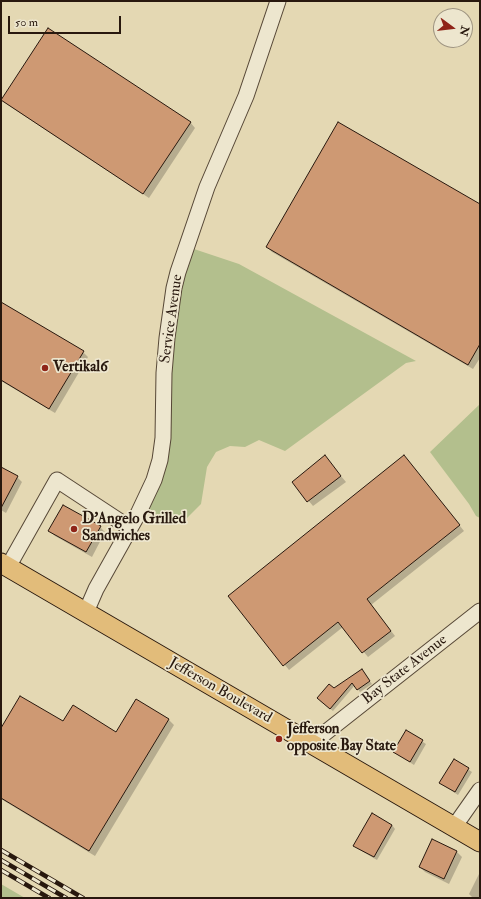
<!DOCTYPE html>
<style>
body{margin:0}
#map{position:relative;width:481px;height:899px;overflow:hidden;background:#e4d8b3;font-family:"IM FELL Double Pica",serif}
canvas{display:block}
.frame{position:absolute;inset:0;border:2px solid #28180e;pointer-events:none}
.north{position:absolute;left:433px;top:8px;width:40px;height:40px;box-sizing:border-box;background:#ede6ce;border:1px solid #9e9481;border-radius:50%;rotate:105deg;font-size:11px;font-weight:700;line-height:16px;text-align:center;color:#28180e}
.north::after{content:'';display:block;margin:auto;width:14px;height:18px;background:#8f2418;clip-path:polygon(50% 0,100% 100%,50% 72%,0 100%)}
.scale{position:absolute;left:8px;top:16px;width:113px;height:18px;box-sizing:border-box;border:2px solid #28180e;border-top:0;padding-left:5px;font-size:12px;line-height:14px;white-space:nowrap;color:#28180e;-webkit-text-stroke:3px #ede6ce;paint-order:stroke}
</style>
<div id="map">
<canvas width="481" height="899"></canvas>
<div class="frame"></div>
<div class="north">N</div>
<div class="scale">50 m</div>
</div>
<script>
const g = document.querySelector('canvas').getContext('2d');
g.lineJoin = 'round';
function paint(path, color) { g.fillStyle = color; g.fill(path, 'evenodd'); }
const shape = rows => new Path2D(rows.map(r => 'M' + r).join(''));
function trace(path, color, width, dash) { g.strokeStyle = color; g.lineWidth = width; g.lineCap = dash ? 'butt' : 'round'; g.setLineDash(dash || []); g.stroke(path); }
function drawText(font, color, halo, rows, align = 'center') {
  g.font = font + ' "IM FELL Double Pica",serif'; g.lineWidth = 3.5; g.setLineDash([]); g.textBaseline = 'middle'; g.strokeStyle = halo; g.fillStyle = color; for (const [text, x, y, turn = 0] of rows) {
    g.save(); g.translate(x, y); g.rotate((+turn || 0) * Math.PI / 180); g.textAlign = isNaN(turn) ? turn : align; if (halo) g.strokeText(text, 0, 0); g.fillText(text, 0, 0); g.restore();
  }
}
const green = shape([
 [191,248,239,264,416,361,406,363,285,451,259,440,245,447,230,446,216,452,207,467,201,504,183,522,168,521,144,508,157,480,170,336],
 [480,404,480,518,476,516,469,504,430,452],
 [1,884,25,898,1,898]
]);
const shadow = shape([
 [2,100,190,122,195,128,149,198,8,105],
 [480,205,480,358,473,369,272,252,267,247],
 [1,303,83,352,88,357,55,413,1,381],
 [404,456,464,531,371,605,395,636,368,657,343,627,289,670,229,596],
 [325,457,346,482,313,506,293,482],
 [1,468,17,477,22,482,6,513,1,510],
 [100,527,105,532,92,557,55,536,49,531],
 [364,673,372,684,360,692,355,685,333,711,320,701,334,689],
 [136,700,169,720,174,725,95,856,1,799,1,730,63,723,116,733],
 [406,731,426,744,414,765,394,752],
 [454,760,472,772,458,795,440,783],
 [392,825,395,829,377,860,358,849,355,846],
 [432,840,457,852,462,857,449,884,425,872,420,867],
 [480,872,480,898,473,898,469,894]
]);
const building = shape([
 [48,28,191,122,143,194,1,100,48,28],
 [338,122,480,204,480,344,468,365,266,247,338,122],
 [1,302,84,351,49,409,1,380,1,302],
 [325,455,341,476,307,502,292,482,325,455],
 [404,455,460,525,367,599,391,631,362,653,338,622,283,666,228,596,404,455],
 [1,467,18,476,1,508,1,467],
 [63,505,101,526,86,552,48,531,63,505],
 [362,669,370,681,357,690,352,683,330,709,317,698,329,684,334,688,362,669],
 [20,696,63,721,73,705,116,732,136,699,169,719,89,851,1,798,1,728,20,696],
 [406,730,423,740,410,762,393,752,406,730],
 [454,759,469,768,455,792,439,783,454,759],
 [372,813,392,825,374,857,353,846,372,813],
 [432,839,457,851,444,879,419,867,432,839]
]);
const minor = shape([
 [8,567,57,480,130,528],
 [86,612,96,589,138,514,154,480,160,460,163,438,164,373,167,338,174,288,178,272,207,187,246,96,278,1],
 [311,744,480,611],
 [454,827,480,790]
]);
const major = shape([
 [1,563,480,842]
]);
const rail = shape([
 [1,850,83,898],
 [1,860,66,898],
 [1,870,49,898]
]);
const markers = [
 [45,368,4,"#8f2418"],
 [74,529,4,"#8f2418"],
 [279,739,4,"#8f2418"]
];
const streetNames = [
 ["Service Avenue",172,319,-82],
 ["Bay State Avenue",405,670,-38],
 ["Jefferson Boulevard",220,691,30]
];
const poiNames = [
 ["Vertikal6",53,368],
 ["D'Angelo Grilled",82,520],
 ["Sandwiches",82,537],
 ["Jefferson",287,730],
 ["opposite Bay State",287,747]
];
paint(green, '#b3bf8d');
paint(shadow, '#0003');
paint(building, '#ce9973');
trace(building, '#28180e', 1);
trace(minor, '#574837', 17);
trace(major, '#28180e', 21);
trace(minor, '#ede6ce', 15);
trace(major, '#e2bc7a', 19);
trace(rail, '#28180e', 4.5);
trace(rail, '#ede6ce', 3, [9]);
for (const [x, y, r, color] of markers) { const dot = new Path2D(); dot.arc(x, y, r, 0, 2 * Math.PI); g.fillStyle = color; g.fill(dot); trace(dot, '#ede6ce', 1.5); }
drawText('15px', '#28180e', '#ede6ce', streetNames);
drawText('bold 15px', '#28180e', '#ede6ce', poiNames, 'left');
</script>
